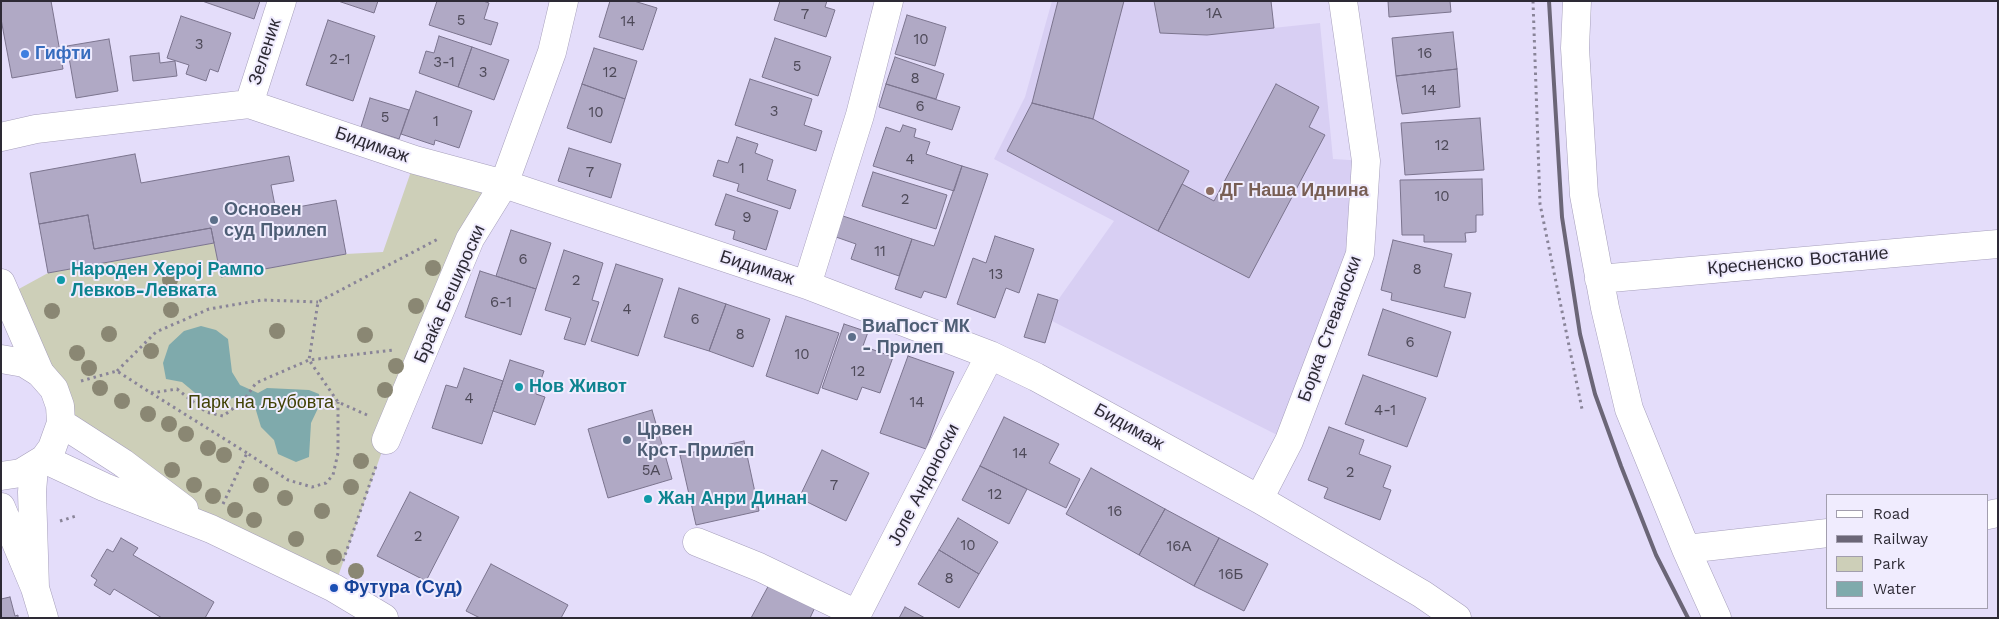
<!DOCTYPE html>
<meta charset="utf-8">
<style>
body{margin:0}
#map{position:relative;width:1999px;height:619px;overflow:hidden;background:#e4ddfa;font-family:"Work Sans",sans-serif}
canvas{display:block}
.frame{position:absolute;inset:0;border:2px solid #2d2a35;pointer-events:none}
.legend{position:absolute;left:1826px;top:494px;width:162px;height:115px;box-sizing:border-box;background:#f0ecfe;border:1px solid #a29eae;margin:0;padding:6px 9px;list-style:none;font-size:15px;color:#2d2a35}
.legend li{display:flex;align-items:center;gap:10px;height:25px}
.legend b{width:25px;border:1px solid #a29eae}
</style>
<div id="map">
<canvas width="1999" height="619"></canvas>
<div class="frame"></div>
<ul class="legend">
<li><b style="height:6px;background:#fff"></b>Road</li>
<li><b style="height:6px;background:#6b6677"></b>Railway</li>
<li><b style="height:14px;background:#cdcfb8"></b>Park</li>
<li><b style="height:14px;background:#7faaac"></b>Water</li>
</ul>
</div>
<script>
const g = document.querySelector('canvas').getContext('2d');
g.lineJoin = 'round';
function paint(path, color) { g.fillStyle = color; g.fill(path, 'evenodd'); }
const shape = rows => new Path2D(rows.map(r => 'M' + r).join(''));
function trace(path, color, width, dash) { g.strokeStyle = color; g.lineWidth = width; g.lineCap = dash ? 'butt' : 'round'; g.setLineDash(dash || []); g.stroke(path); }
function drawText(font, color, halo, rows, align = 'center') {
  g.font = font + ' "Work Sans",sans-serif'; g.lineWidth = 4; g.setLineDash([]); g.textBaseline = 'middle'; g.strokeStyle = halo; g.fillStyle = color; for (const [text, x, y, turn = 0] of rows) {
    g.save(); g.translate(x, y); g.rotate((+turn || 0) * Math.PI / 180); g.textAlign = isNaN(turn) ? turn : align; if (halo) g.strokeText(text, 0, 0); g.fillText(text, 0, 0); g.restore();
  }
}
const built = shape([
 [1052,1,1154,1,1161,33,1207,35,1320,23,1333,159,1366,161,1360,254,1289,441,1052,321,1058,300,1114,221,994,159,1025,97]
]);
const green = shape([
 [415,160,504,184,386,440,334,588,211,529,61,423,6,296,48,273,214,243,221,277,346,254,383,252]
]);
const water = shape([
 [201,326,216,330,228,339,232,372,240,385,258,393,267,388,309,390,319,394,320,404,311,423,309,457,296,462,278,454,274,440,261,427,255,407,238,396,214,405,200,397,182,382,166,379,163,363,169,345,184,331]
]);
const building = shape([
 [1,1,51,1,63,69,12,78,1,19,1,1],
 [202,1,260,1,254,19,202,1],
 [338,1,378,1,374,13,338,1],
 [437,1,483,1,489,3,484,19,498,23,491,45,429,25,437,1],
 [610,1,634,1,657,8,643,50,599,37,610,1],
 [780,1,827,1,825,7,835,10,826,37,774,20,780,1],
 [1058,1,1124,1,1093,119,1032,103,1058,1],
 [1154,1,1271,1,1274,28,1207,35,1160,33,1154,1],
 [1388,1,1450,1,1451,12,1389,17,1388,1],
 [907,15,946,27,935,66,895,54,907,15],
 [181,16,231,33,218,72,210,69,206,81,186,74,189,65,167,58,181,16],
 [328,20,375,36,353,101,306,85,328,20],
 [1453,32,1457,69,1396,76,1392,38,1453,32],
 [439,36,472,47,458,87,419,73,426,51,434,53,439,36],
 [775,38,831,57,818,96,762,77,775,38],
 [109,39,118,91,76,98,67,46,109,39],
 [472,47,509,60,494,100,458,87,472,47],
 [594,48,637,61,625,99,582,84,594,48],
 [159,53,160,63,175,61,177,76,133,81,130,56,159,53],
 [895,57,944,74,936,99,886,84,895,57],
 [1457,69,1460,107,1402,114,1396,76,1457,69],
 [750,79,812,99,804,125,822,131,816,151,735,125,750,79],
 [582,84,625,99,611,143,567,128,582,84],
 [886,84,960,107,952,130,879,107,886,84],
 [1276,84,1319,107,1309,127,1325,135,1249,278,1158,231,1182,184,1214,201,1276,84],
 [416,91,472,111,459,148,435,140,434,145,401,134,416,91],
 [370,98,409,110,399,139,361,127,370,98],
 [1032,103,1093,119,1189,171,1158,231,1007,151,1032,103],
 [1480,118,1484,170,1405,175,1401,123,1480,118],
 [903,125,916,129,914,137,930,142,926,154,962,166,954,191,873,166,886,127,900,132,903,125],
 [737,137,758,144,755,153,773,160,767,180,796,190,790,209,737,191,739,184,713,176,718,160,728,163,737,137],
 [569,148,621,164,611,198,558,181,569,148],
 [135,154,141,183,289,156,294,181,271,185,276,211,336,200,346,254,221,277,211,228,94,249,88,215,39,224,30,173,135,154],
 [962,166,988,174,946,298,924,291,921,298,895,289,912,239,934,246,962,166],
 [873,172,947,195,936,229,862,206,873,172],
 [1482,179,1483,215,1476,215,1476,232,1465,233,1466,242,1424,242,1424,235,1402,235,1400,180,1482,179],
 [726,194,778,211,766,250,733,239,735,231,715,225,726,194],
 [88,215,94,249,211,228,214,243,48,273,39,224,88,215],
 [843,216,912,239,899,276,851,259,856,244,836,237,843,216],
 [511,230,551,243,536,289,496,276,511,230],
 [995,236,1034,249,1019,293,1006,288,995,318,957,304,973,258,986,263,995,236],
 [1393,240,1452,254,1444,287,1471,293,1465,318,1391,300,1392,293,1381,290,1393,240],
 [564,250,603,263,592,300,599,302,585,345,564,339,571,318,545,310,564,250],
 [616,264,663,279,638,356,591,341,616,264],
 [480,271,536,289,521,335,465,317,480,271],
 [679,288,726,304,709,351,664,337,679,288],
 [1038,294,1058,300,1045,343,1024,337,1038,294],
 [726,304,770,319,753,367,709,351,726,304],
 [1383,309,1451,332,1437,377,1368,355,1383,309],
 [786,316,839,333,818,394,766,376,786,316],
 [844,324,868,332,863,346,893,357,880,393,862,387,857,400,822,388,844,324],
 [908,356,954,372,926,449,880,433,908,356],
 [510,360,544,371,536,394,545,397,535,425,493,411,510,360],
 [464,368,503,381,482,444,432,428,446,385,457,388,464,368],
 [1363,375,1426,398,1407,447,1345,424,1363,375],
 [652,410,672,479,608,498,588,429,652,410],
 [1004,417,1059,444,1049,463,1080,479,1066,508,980,466,1004,417],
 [1329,427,1364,440,1359,454,1391,466,1383,487,1391,490,1380,520,1324,498,1328,488,1308,480,1329,427],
 [744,441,759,511,696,525,680,455,744,441],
 [822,450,869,473,846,521,799,498,822,450],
 [980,466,1027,489,1009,524,962,500,980,466],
 [1091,468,1165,509,1139,555,1066,514,1091,468],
 [410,492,459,517,426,581,377,556,410,492],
 [1165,509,1219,538,1194,586,1139,555,1165,509],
 [958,518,998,542,979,574,939,550,958,518],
 [121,538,138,548,133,555,214,602,205,618,162,618,114,589,110,595,94,585,97,580,91,576,107,549,113,552,121,538],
 [1219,538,1268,564,1244,611,1194,586,1219,538],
 [939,550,979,574,959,608,918,584,939,550],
 [491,564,568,605,561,618,480,618,466,611,491,564],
 [771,581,816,605,810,618,751,618,771,581],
 [10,597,15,616,18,615,18,618,1,618,1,599,10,597],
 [905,607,925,618,899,618,905,607]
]);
const path = shape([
 [1533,1,1540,204,1582,409],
 [117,371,156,332,209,309,262,300,318,302],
 [81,381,117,371,151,393,177,389,206,412,223,416,243,401,256,383,309,360,393,350],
 [151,393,247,453],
 [367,415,338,402,309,360,318,302,440,238],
 [223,504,247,453,288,480,312,487,326,483,333,475,338,453,338,402],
 [60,521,76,516],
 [343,561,376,466]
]);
const minor = shape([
 [1577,1,1575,48,1584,195,1605,308,1629,409,1686,549,1717,618],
 [249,104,282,1],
 [1,137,36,129,249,104,415,160,504,184,807,285,990,355,1036,377,1259,499,1422,594,1457,618],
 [1599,279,1998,244],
 [1,283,40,373],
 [807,285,860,115,889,1],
 [386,440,470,239,504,184,552,52,564,1],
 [34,467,32,492,35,588],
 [1259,499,1289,441,1360,254,1366,161,1343,1],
 [1,507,35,588,44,618],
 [1988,515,1998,513],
 [697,542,759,567,857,614],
 [1686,549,1828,533],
 [855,618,990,355]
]);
const major = shape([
 [1,359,24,363,40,373,54,389,60,406,61,423,52,448,44,459,21,473,1,476],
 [61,423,123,463,184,509],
 [44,459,104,487,211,529,334,588,384,618]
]);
const rail = shape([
 [1549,1,1562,217,1580,334,1595,394,1621,466,1656,555,1688,618]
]);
const trees = [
 [433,268],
 [170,280],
 [416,306],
 [171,310],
 [52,311],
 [277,331],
 [109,334],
 [365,335],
 [151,351],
 [77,353],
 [396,366],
 [89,368],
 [100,388],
 [385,390],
 [122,401],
 [148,414],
 [169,424],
 [186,434],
 [208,448],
 [224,455],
 [361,461],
 [172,470],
 [194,485],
 [261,485],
 [351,487],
 [213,496],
 [285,498],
 [235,510],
 [322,511],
 [254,520],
 [296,539],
 [334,557],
 [356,571]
];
const markers = [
 [25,54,5,"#3f7fe0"],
 [1210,191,5,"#8d6e63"],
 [214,220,5,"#5c6f8a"],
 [61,280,5,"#0f9aa8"],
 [852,337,5,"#5c6f8a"],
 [519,387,5,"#0f9aa8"],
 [627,440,5,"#5c6f8a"],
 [648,499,5,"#0f9aa8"],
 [334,588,5,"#1a4fb4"]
];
const numberNames = [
 ["1А",1214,14],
 ["7",805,15],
 ["5",461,21],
 ["14",628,22],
 ["10",921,40],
 ["3",199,45],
 ["16",1425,54],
 ["2-1",340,60],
 ["3-1",444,63],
 ["5",797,67],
 ["3",483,73],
 ["12",610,73],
 ["8",915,79],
 ["14",1429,91],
 ["6",920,107],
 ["3",774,112],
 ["10",596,113],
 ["5",385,118],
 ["1",436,122],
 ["12",1442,146],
 ["4",910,160],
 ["1",742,169],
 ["7",590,173],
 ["10",1442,197],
 ["2",905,200],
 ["9",747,218],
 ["11",880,252],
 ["6",523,260],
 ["8",1417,270],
 ["13",996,275],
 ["2",576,281],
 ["6-1",501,303],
 ["4",627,310],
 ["6",695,320],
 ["8",740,335],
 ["6",1410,343],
 ["10",802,355],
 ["12",858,372],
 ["4",469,399],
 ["14",917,403],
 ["4-1",1385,411],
 ["14",1020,454],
 ["5А",651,471],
 ["2",1350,473],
 ["7",834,486],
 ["12",995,495],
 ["16",1115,512],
 ["2",418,537],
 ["10",968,546],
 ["16А",1179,547],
 ["16Б",1231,575],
 ["8",949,579]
];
const streetNames = [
 ["Зеленик",265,52,-72],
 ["Бидимаж",372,145,19],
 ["Кресненско Востание",1798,261,-5],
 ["Бидимаж",757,268,18],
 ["Браќа Бешироски",450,294,-66],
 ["Борка Стеваноски",1330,329,-70],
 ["Бидимаж",1129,427,29],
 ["Јоле Андоноски",924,485,-63]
];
const shopNames = [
 ["Гифти",35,54]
];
const educationNames = [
 ["ДГ Наша Иднина",1220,191]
];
const serviceNames = [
 ["Основен",224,210],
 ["суд Прилеп",224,231],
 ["ВиаПост МК",862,327],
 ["- Прилеп",862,348],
 ["Црвен",637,430],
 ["Крст-Прилеп",637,451]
];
const cultureNames = [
 ["Народен Херој Рампо",71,270],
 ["Левков-Левката",71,291],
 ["Нов Живот",529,387],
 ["Жан Анри Динан",658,499]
];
const parkNames = [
 ["Парк на љубовта",261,403]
];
const transitNames = [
 ["Футура (Суд)",344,588]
];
paint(built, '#d8cff3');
paint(green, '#cdcfb8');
paint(water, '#7faaac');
paint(building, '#b0a9c5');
trace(building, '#7b748e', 1);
trace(minor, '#a69fbb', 29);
trace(major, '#a69fbb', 29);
trace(path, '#898498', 3, [2.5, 4]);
trace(minor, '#fff', 28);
trace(major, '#fff', 28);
trace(rail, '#6b6677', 4);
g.fillStyle = '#8a8773';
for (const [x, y] of trees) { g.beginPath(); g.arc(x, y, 8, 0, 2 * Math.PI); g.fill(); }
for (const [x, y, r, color] of markers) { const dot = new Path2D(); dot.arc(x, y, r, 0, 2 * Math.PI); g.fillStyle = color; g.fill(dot); trace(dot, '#f0ecfe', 2); }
drawText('15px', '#4e4a59', null, numberNames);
drawText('18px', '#2d2a35', '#f0ecfe', streetNames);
drawText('bold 18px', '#366cbe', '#f0ecfe', shopNames, 'left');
drawText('bold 18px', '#785e54', '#f0ecfe', educationNames, 'left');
drawText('bold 18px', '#4e5e75', '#f0ecfe', serviceNames, 'left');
drawText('bold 18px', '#0d838f', '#f0ecfe', cultureNames, 'left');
drawText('18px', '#404104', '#f0ecfe', parkNames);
drawText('bold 18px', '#164399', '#f0ecfe', transitNames, 'left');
</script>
